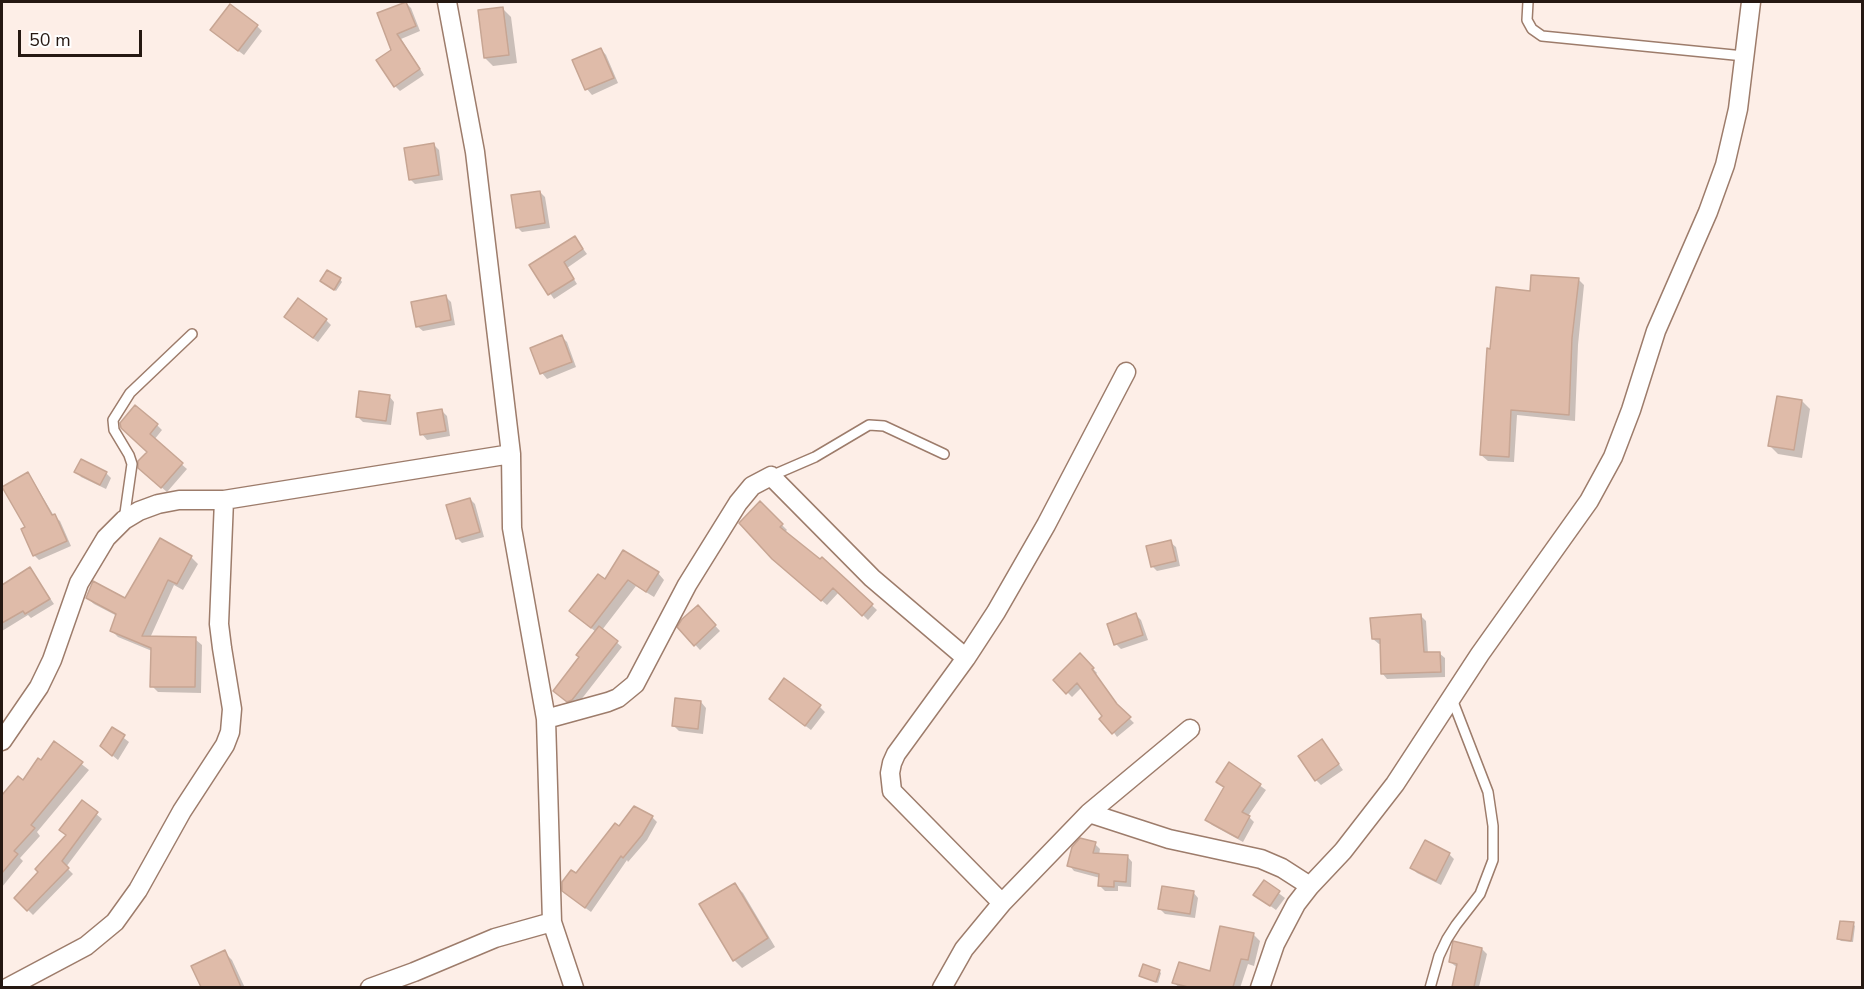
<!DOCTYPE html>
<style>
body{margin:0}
#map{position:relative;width:1864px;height:989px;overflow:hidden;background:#fdeee7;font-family:"Nunito Sans",sans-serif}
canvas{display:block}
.frame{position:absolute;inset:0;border:3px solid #251812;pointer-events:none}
.scale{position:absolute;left:18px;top:30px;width:124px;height:27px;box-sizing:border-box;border:3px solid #251812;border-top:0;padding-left:8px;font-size:18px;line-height:21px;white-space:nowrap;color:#251812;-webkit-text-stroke:4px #fff;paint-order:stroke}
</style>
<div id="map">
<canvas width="1864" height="989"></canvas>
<div class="frame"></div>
<div class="scale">50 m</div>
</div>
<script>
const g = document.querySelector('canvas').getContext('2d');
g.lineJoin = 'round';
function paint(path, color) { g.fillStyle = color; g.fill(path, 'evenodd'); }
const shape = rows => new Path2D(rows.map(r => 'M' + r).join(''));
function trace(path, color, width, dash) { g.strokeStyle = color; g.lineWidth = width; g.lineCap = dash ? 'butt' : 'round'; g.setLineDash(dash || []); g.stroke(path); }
const shadow = shape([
 [406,3,411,8,420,31,401,39,424,75,400,91,395,86,393,50,379,14],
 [503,9,511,17,517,63,493,66,485,58],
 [257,26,262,31,244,55,217,35],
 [601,49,606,55,618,83,592,95,587,89,574,60],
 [434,145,439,150,443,180,415,184,410,179],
 [540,192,545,197,550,228,522,232,517,227],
 [575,238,587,254,567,268,577,284,554,299,531,266],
 [340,279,342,282,336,291,324,283],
 [1578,279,1584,285,1578,345,1575,421,1517,415,1514,462,1488,461,1481,455,1492,350,1532,292],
 [445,296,451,302,455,325,423,331,417,326],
 [326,320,331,325,318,342,291,322],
 [562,337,567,342,576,367,547,379,542,373,532,349],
 [389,396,394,402,391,425,363,422,358,417],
 [1802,401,1810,409,1802,458,1778,454,1770,446],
 [442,411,447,416,450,436,427,440,422,434],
 [157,425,162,430,154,440,187,469,167,492,145,473,149,452,128,433],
 [76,471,106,473,111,478,106,489,81,477],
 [27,474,32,479,54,516,60,521,71,546,39,560,34,555,28,527],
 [470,499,475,504,484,537,462,543,457,538],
 [760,503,787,530,784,533,820,562,822,559,877,610,868,620,839,592,827,605,779,564],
 [160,540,191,557,198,564,183,590,174,585,150,638,195,639,202,645,201,693,158,692,152,686,152,651,118,637,111,630,117,616,94,604,87,598,126,600],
 [1170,542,1176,547,1180,566,1157,571,1152,566],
 [30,569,54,604,31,618,28,615,2,631,2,595,11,589],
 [658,573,664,580,654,597,636,586,602,630,622,647,577,705,573,706,560,696,596,632,571,611,605,582],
 [698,607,720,631,700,650,679,627],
 [1136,615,1141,620,1148,640,1121,649,1116,644],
 [1421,616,1426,621,1428,654,1439,653,1445,658,1445,677,1387,679,1382,673,1381,644,1379,644,1373,639],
 [1080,655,1097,673,1095,675,1121,710,1134,723,1117,737,1082,687,1072,697,1055,680],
 [701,702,706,708,703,734,679,731,674,726],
 [776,704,820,707,825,712,811,730],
 [112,729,129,742,118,760,107,751],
 [55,743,89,770,37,832,40,836,20,858,23,861,2,887,2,797,18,778,23,782],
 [1326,746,1343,770,1321,785,1316,780],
 [1230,764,1266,790,1248,816,1254,822,1243,842,1212,825,1207,820,1225,788,1218,781],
 [82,802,102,819,66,867,73,874,33,915,16,898,40,872,67,836],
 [652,817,657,822,647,840,628,862,627,860,591,912,569,896,576,875,619,829],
 [1095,844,1100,849,1099,855,1127,856,1132,862,1131,887,1118,886,1118,891,1105,891,1100,886,1100,878,1074,871,1069,865],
 [1449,854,1454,859,1441,885,1417,873,1412,868],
 [1264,882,1285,898,1276,910,1255,895],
 [735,885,743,893,775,947,742,968,734,960],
 [1193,892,1198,898,1195,918,1165,914,1160,909],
 [1853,924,1855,926,1853,942,1841,941,1839,939],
 [1253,934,1260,941,1254,966,1248,964,1240,988,1179,988,1174,982,1211,973],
 [1482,949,1487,954,1479,987,1454,988,1458,968,1450,962],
 [224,952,232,960,245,988,202,988,193,966],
 [1159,971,1161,973,1158,983,1141,976]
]);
const building = shape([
 [406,2,416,26,397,34,420,69,394,87,376,60,391,50,377,13,406,2],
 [230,4,258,25,238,51,210,30,230,4],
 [503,7,509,55,484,58,478,10,503,7],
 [601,48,614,78,585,90,572,60,601,48],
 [434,143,439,175,409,180,404,148,434,143],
 [540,191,545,223,516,228,511,195,540,191],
 [575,236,583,249,564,262,574,279,548,295,529,265,575,236],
 [327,270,341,278,334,290,320,281,327,270],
 [1531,275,1579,278,1572,338,1569,415,1511,410,1509,457,1480,455,1487,348,1490,349,1496,287,1530,291,1531,275],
 [446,295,451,320,416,327,411,302,446,295],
 [298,298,327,319,313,338,284,317,298,298],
 [562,335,572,362,540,374,530,348,562,335],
 [359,391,390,395,386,421,356,417,359,391],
 [1777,396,1802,400,1794,450,1768,446,1777,396],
 [135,405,158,424,150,434,183,463,161,488,138,468,138,461,147,452,121,428,120,423,135,405],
 [442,409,446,431,420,435,417,413,442,409],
 [81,459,107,472,100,485,74,472,81,459],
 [28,472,52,515,55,514,67,541,33,556,21,529,25,527,2,487,28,472],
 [470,498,480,532,456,539,446,505,470,498],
 [760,501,783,524,780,527,820,559,822,557,873,604,862,616,833,588,821,601,772,559,739,523,760,501],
 [160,538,192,556,177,584,168,580,142,636,196,637,195,687,150,687,151,648,110,631,116,614,86,598,93,581,125,598,160,538],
 [1171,540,1176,561,1151,567,1146,546,1171,540],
 [623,550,659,572,646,592,628,580,591,628,569,611,598,574,605,579,623,550],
 [30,567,50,599,25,614,23,611,2,623,2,585,30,567],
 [698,605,716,625,694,646,677,627,682,619,698,605],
 [1136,613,1143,635,1114,645,1107,624,1136,613],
 [1421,614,1424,652,1440,652,1441,672,1381,674,1380,639,1372,639,1370,618,1421,614],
 [599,626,618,641,572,700,567,702,553,691,579,657,576,655,599,626],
 [1080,653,1094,668,1092,669,1117,704,1131,717,1112,734,1099,719,1102,716,1077,683,1066,694,1053,680,1080,653],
 [784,678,821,705,805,726,769,699,784,678],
 [675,698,701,701,698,729,672,726,675,698],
 [112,727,125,735,112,756,100,746,112,727],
 [1322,739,1339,764,1315,781,1298,756,1322,739],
 [54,741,83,762,31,825,35,828,14,851,18,854,2,873,2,795,18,776,23,780,38,758,41,760,54,741],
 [1229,762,1261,784,1242,812,1250,816,1238,838,1205,820,1224,787,1216,782,1229,762],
 [82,800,98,812,62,861,69,868,27,911,14,898,38,872,35,869,66,835,59,830,82,800],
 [634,806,653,816,642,835,623,858,621,856,585,908,562,891,562,882,571,870,576,873,615,823,619,826,634,806],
 [1080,838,1096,842,1093,853,1128,855,1126,882,1114,881,1114,887,1098,886,1099,874,1067,866,1072,847,1080,838],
 [1425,840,1450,853,1436,881,1410,868,1425,840],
 [1264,880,1280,891,1270,906,1253,895,1264,880],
 [735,883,768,938,733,961,699,904,735,883],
 [1162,886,1194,891,1190,914,1158,909,1162,886],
 [1840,921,1854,922,1851,941,1837,939,1840,921],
 [1220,926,1254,933,1248,960,1241,959,1233,987,1188,987,1172,983,1179,962,1210,971,1220,926],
 [1453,941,1482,948,1474,987,1452,987,1457,964,1449,962,1453,941],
 [225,950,241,987,201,987,191,966,225,950],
 [1143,964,1160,970,1156,982,1139,976,1143,964]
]);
const service = shape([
 [1528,2,1527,20,1532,29,1542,36,1744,56],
 [771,476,815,457,869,425,884,426,944,454],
 [124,520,132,464,129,455,114,430,113,420,130,393,192,334],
 [1430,988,1439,956,1447,939,1456,925,1480,894,1493,860,1493,826,1488,792,1452,699]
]);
const minor = shape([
 [447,2,475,152,511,454,512,528,546,719,552,922,574,988],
 [546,719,608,702,618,698,635,684,687,585,738,503,752,486,771,476,872,578,966,658],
 [2,741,39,687,52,660,79,583,106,538,124,520,139,511,158,504,179,500,224,500,511,454],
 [1089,813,1169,839,1261,859,1282,868,1310,886],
 [1002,903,892,791,890,773,892,763,896,754,966,658,996,612,1046,525,1126,372],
 [7,988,86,946,115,922,138,890,182,811,225,745,230,732,232,709,222,648,219,624,224,500],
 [370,988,414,972,495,938,552,922],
 [942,988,964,949,1002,903,1089,813,1190,729],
 [1260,988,1275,944,1296,904,1310,886,1343,851,1395,784,1480,654,1589,501,1613,457,1631,410,1656,331,1708,212,1725,165,1738,109,1751,2]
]);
paint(shadow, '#0003');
paint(building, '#dfbba9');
trace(building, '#c7a593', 1.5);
trace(service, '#9d7c6b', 12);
trace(minor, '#9d7c6b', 21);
trace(service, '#fff', 9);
trace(minor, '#fff', 18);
</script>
